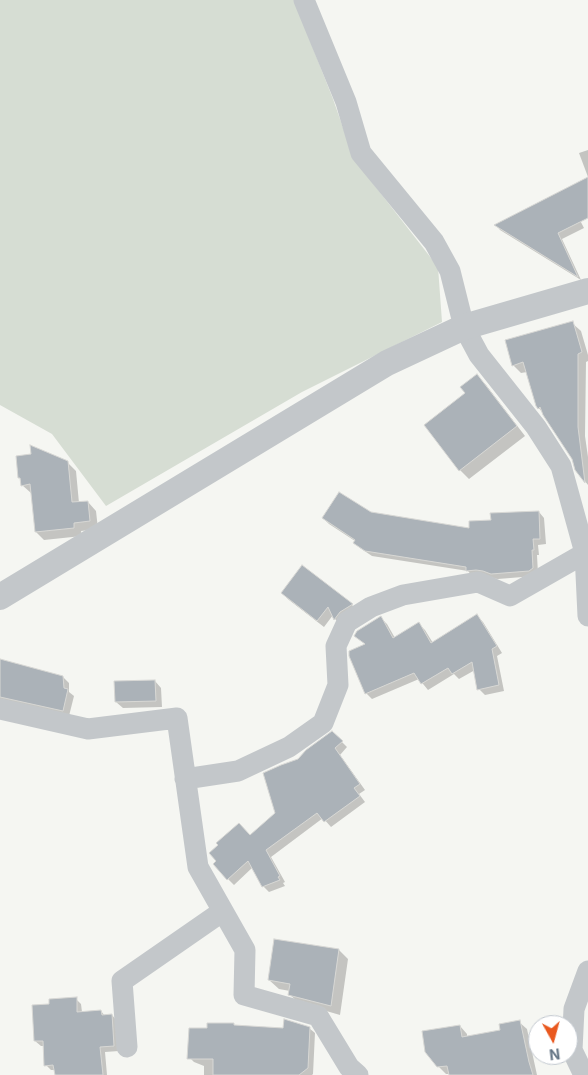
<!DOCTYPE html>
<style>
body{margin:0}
#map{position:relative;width:588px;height:1075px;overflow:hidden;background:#f5f6f2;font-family:Inter,sans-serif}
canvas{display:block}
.north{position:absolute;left:528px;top:1015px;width:50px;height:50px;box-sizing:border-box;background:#fff;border:1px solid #c1c7ce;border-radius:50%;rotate:173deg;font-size:14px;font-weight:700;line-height:20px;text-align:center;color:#637484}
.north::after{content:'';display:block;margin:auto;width:18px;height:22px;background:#e9581e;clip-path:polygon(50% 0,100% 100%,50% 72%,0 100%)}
</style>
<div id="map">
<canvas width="588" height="1075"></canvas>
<div class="north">N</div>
</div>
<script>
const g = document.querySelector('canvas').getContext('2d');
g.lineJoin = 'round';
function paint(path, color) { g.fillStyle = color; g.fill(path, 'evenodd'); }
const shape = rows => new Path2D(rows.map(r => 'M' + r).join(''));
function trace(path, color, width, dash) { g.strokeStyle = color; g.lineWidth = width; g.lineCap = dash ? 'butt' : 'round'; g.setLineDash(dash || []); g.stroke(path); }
const green = shape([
 [0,0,294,0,333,99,354,159,438,267,442,322,302,392,106,506,52,434,0,405]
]);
const shadow = shape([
 [588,150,588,177,579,153],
 [568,197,584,228,562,239,581,280,500,230,496,225],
 [572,323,581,331,588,355,588,361,586,362,585,436,588,457,588,485,576,470,573,459,543,413,537,406,527,372,521,373,513,365],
 [476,376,486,385,525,436,469,479,460,470,467,393],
 [67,462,76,471,79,503,88,502,96,511,98,529,81,531,82,536,44,540,36,532,32,493,31,493,22,485,22,480,19,477],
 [539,512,544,518,546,544,538,545,539,555,537,555,538,574,535,576,498,579,473,577,468,571,372,556,360,548,355,543,355,541,329,524,323,518,370,514,470,530,492,521],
 [282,593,352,605,358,611,341,625,335,619,333,615,324,627,289,600],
 [477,616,483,622,502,653,497,656,504,691,485,695,479,689,475,670,459,679,454,674,428,690,419,679,372,699,366,693,366,645,381,618,387,624,395,638,419,624,425,630,433,643],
 [0,661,63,677,69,683,69,692,74,696,69,716,0,700],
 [155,681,161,688,162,707,123,708,116,702],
 [332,732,347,747,340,755,365,790,359,794,365,802,331,827,323,818,271,857,285,882,283,883,285,886,269,892,263,886,253,867,234,885,228,879,250,836,276,813,298,760],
 [276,940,339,950,348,959,340,1015,299,1003,289,994,290,991,279,989,269,980],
 [76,999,81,1004,82,1012,101,1011,105,1016,112,1015,117,1021,119,1051,105,1052,107,1075,56,1075,55,1070,51,1070,46,1065,45,1046,41,1046,35,1041,50,1005],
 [519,1022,527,1029,537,1075,450,1075,450,1074,446,1074,438,1066,460,1026,467,1034,467,1037,501,1031],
 [233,1024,235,1026,284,1029,309,1028,315,1033,313,1074,312,1075,204,1075,204,1066,194,1062,189,1057,208,1029]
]);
const building = shape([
 [588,177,588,218,558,233,578,277,494,225,588,177],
 [573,321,582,352,578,354,578,427,585,483,575,470,572,459,543,415,540,407,538,409,536,406,523,362,512,366,505,340,573,321],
 [477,374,517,426,459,471,424,425,465,393,460,387,477,374],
 [30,445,68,461,72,502,88,501,90,521,74,523,74,528,35,532,30,484,21,486,20,478,18,478,16,456,31,454,30,445],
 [339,492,371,512,469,528,469,521,491,520,490,513,539,511,540,539,533,539,534,550,532,550,533,568,529,571,491,574,483,571,476,570,466,571,466,567,365,551,353,543,355,540,322,518,339,492],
 [302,565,353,604,340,612,334,620,328,607,317,621,281,593,302,565],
 [477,614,497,646,492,649,499,685,477,690,472,662,452,674,448,668,421,684,414,673,365,694,349,656,349,651,365,644,354,636,357,631,381,616,393,638,419,622,431,643,477,614],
 [0,659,63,676,64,688,68,689,63,711,0,697,0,659],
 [155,680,156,701,115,702,114,681,155,680],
 [332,731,343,741,335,748,360,784,354,788,360,796,324,822,317,813,266,850,280,876,278,877,280,880,262,887,248,861,227,880,213,864,216,861,209,853,218,845,216,843,239,823,250,835,275,813,263,773,281,765,298,759,306,750,332,731],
 [274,939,339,949,331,1006,288,995,290,984,268,980,274,939],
 [77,997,77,1012,101,1010,102,1015,112,1014,114,1046,100,1047,103,1075,55,1075,53,1065,44,1066,43,1041,34,1041,32,1005,49,1004,49,999,77,997],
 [284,1019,310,1027,308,1068,299,1075,213,1075,213,1059,187,1059,189,1028,207,1028,207,1023,234,1023,234,1025,283,1028,284,1019],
 [520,1020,529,1062,533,1075,449,1075,447,1066,437,1067,425,1052,422,1031,460,1025,462,1037,500,1030,499,1024,520,1020]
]);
const minor = shape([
 [304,0,346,102,361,153,434,242,450,271,464,327,479,355,536,427,561,466,585,553,588,616],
 [0,709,88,729,177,718,198,867,245,950,244,995,318,1016,349,1067,358,1075],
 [185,779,238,771,289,747,323,723,338,685,336,646,347,622,371,607,403,595,478,582,510,596,585,553],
 [127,1047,122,981,223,911],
 [584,1075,572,1050,574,1009,588,971]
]);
const tertiary = shape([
 [0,597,387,363,464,327,588,291]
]);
paint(green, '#d6ddd3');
paint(shadow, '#0003');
paint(building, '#abb2b8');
trace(building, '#d7d7d4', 1);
trace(minor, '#c3c7ca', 21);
trace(tertiary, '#c3c7ca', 26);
</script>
